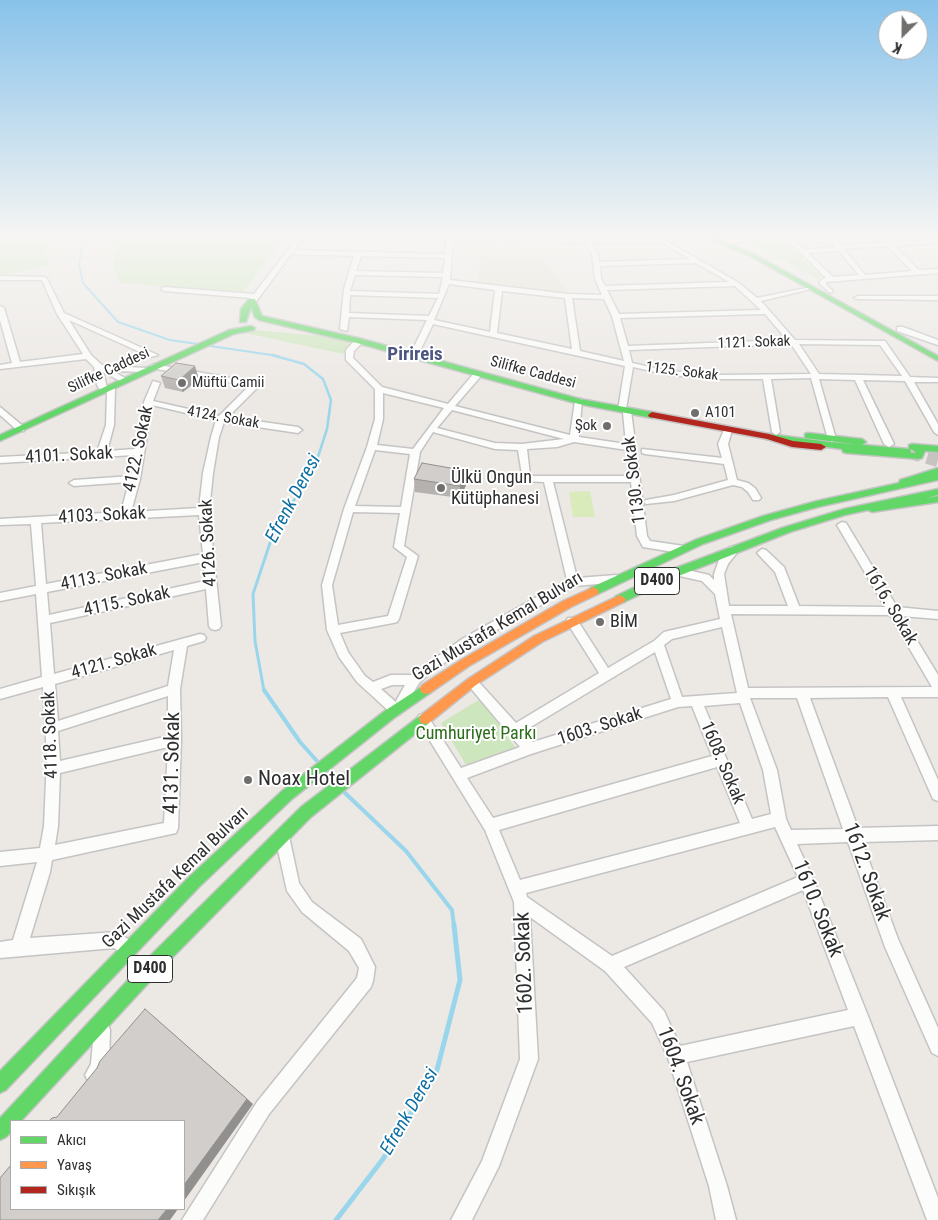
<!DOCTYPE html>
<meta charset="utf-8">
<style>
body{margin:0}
#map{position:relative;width:938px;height:1220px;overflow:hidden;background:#ece8e4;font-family:"Roboto Condensed",sans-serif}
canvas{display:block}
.legend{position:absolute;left:10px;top:1120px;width:175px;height:90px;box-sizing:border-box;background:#fff;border:1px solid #ababab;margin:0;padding:6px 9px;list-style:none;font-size:15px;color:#2e2e2e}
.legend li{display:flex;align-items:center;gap:10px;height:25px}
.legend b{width:25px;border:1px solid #ababab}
.north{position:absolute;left:878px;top:10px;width:50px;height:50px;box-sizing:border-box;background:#fff;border:1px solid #ababab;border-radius:50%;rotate:203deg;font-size:14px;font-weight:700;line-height:20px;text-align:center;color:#2e2e2e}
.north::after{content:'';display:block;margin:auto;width:18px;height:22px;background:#706f6e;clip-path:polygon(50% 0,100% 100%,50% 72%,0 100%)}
</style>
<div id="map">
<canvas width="938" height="1220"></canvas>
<ul class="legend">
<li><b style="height:6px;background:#63d668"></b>Akıcı</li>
<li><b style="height:6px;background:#ff974d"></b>Yavaş</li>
<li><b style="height:6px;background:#b3261e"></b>Sıkışık</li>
</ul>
<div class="north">K</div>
</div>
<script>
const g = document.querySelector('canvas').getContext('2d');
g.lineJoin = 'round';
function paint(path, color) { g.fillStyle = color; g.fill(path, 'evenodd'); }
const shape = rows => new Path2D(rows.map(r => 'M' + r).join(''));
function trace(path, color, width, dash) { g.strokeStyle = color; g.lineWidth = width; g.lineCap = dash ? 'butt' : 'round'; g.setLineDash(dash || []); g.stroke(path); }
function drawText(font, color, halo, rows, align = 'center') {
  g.font = font + ' "Roboto Condensed",sans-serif'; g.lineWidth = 4; g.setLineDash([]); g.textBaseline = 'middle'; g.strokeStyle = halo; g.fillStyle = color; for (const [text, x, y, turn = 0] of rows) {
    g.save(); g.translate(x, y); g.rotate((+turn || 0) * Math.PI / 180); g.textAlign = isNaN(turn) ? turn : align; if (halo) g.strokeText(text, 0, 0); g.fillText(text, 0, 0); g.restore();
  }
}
const education = shape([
 [482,256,543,257,568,293,476,284]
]);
const green = shape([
 [0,237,55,237,46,254,50,266,0,275],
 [118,237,284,237,243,292,119,283,113,263],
 [740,237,785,237,795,251,821,275,818,279],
 [252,330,323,336,348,342,350,345,343,354,240,332],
 [480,699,516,748,466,765,441,723]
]);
const pitch = shape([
 [590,491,595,517,573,517,569,492]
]);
const streamFar4 = shape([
 [88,237,83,244,79,264,83,283,118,322,170,340,278,356]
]);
const streamFar3 = shape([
 [272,355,304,364,323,379,331,400,327,429,315,466,291,505]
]);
const streamFar2 = shape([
 [264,691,255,641,253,594,274,531,291,503]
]);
const streamFar1 = shape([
 [264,690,300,742,317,761],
 [344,792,406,851,452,910,454,926]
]);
const stream = shape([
 [336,1220,383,1159,437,1070,460,980,454,925]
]);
const primaryTunnel = shape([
 [907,451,938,460]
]);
const street = shape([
 [298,237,304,237,294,250,445,254,447,240,417,239,414,237,584,239,583,237,589,237,590,239,665,240,739,283,757,298,811,287,811,289,761,301,795,340,885,341,910,377,938,378,938,382,914,382,938,424,938,435,934,432,905,381,863,380,894,444,889,447,884,444,855,380,819,379,836,439,832,442,828,439,811,378,771,379,780,432,776,435,772,432,763,379,721,379,669,375,633,367,626,409,631,411,647,536,650,541,684,546,685,549,684,552,680,553,643,547,637,536,631,482,553,482,577,578,616,575,621,579,620,582,575,586,470,645,430,673,419,683,406,705,399,705,402,710,400,714,396,715,392,714,357,682,339,657,327,630,322,585,344,509,367,447,375,419,375,389,346,360,346,350,356,339,362,339,362,343,354,351,353,358,382,387,448,404,475,372,481,372,481,376,455,406,570,435,575,401,576,399,582,399,579,437,626,444,623,412,618,410,625,366,433,324,417,357,410,359,409,357,427,320,349,317,347,331,340,329,344,289,354,256,291,254,255,303,252,303,248,301,251,298,164,291,161,289,164,287,254,294,298,237],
 [453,240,586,243,592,254,595,279,602,295,568,294,450,280,453,240],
 [592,243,662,243,690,259,599,262,598,254,592,243],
 [361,256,445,258,443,273,356,271,361,256],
 [696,263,729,282,605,286,601,279,600,266,696,263],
 [355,275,443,277,439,294,350,291,355,275],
 [449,284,495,290,490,332,434,320,449,284],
 [735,286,761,310,619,314,607,290,735,286],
 [502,291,565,298,572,349,497,333,502,291],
 [350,295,438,298,429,316,349,313,350,295],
 [572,298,604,299,612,316,624,361,580,351,572,298],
 [765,314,787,340,628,346,620,318,765,314],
 [791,344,811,374,721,375,669,371,632,363,629,350,791,344],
 [799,344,880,345,902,376,819,374,799,344],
 [383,393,444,408,413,449,377,445,383,419,383,393],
 [452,410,564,439,522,444,495,443,437,428,452,410],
 [433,432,495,449,518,450,523,481,544,482,567,580,462,639,412,675,391,675,373,682,365,676,348,652,340,633,393,623,397,622,399,619,418,556,404,546,420,452,433,432],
 [574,442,627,450,630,476,530,476,527,449,557,447,574,442],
 [375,450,410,454,401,507,355,506,375,450],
 [353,512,400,513,394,547,407,557,388,616,338,625,332,585,353,512],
 [392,685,405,685,396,701,397,703,381,689,392,685],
 [785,237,791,237,805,250,836,247,828,237,834,237,841,245,938,239,938,243,894,246,919,270,938,269,938,273,826,282,826,284,833,291,830,293,819,283,822,279,826,278,785,237],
 [887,246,912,271,865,275,844,249,887,246],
 [839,251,859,275,833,277,808,253,839,251],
 [0,276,46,277,64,313,158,355,151,357,69,320,91,355,101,364,104,366,147,368,151,370,147,372,112,371,127,379,128,381,124,383,103,372,107,388,111,385,115,387,114,425,107,451,135,449,144,402,153,381,160,383,153,401,219,416,249,386,151,368,150,366,154,364,258,383,258,387,228,417,298,427,302,430,298,433,224,422,219,437,213,473,209,511,221,626,219,629,215,630,211,629,209,626,206,589,50,623,54,674,200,634,204,635,206,638,204,641,187,646,180,689,181,740,178,828,176,833,52,860,50,872,30,938,117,932,134,943,136,949,134,955,128,957,114,948,0,958,0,942,13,940,37,862,0,866,0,852,40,848,44,826,47,758,43,687,0,699,0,689,42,677,36,594,0,601,0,593,36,586,31,524,0,525,0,519,121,512,129,482,74,486,69,483,74,480,131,476,134,455,0,463,0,457,97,452,106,425,107,392,100,390,97,385,94,367,86,359,0,369,0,365,12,363,0,320,0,306,4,308,20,362,83,354,57,314,42,280,0,280,0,276],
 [152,405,216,420,211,437,203,473,199,508,131,512,140,479,152,405],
 [199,515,203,554,46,584,41,523,199,515],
 [204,562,205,581,49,615,47,592,204,562],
 [174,650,168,686,58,721,55,684,174,650],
 [168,696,168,736,60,761,58,731,168,696],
 [168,747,164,823,55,845,58,826,60,773,168,747],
 [858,296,938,296,938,300,856,299,854,298,858,296],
 [897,327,903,327,938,340,938,345,897,331,897,327],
 [0,407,24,427,24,431,18,431,0,415,0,407],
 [728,427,732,430,728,444,737,480,748,483,755,488,761,498,759,500,753,500,748,492,742,487,733,485,674,501,646,504,644,502,646,500,674,495,728,480,724,464,645,454,642,453,642,449,722,458,718,444,724,430,728,427],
 [842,522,846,523,897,607,938,611,938,619,902,616,938,675,938,697,901,697,938,780,938,801,933,799,888,697,810,698,858,828,938,826,938,840,862,842,898,939,938,1028,938,1056,932,1053,885,947,848,842,797,844,814,881,868,1016,938,1198,938,1220,927,1220,854,1026,687,1062,727,1186,736,1220,716,1220,709,1186,668,1058,652,1023,605,971,530,917,538,1059,499,1166,472,1220,451,1220,482,1161,520,1059,514,902,485,830,419,723,417,719,419,715,423,714,427,715,461,768,520,747,468,685,466,682,468,679,472,677,476,679,516,723,599,673,568,624,566,621,568,618,576,618,608,668,654,641,664,632,720,619,715,594,702,581,675,575,674,572,679,568,709,575,714,580,714,574,719,560,730,547,734,546,739,550,728,564,724,574,729,606,788,606,775,572,757,553,762,549,766,550,784,567,799,606,885,607,837,525,842,522],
 [731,614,890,615,932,687,748,688,731,614],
 [722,627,737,693,682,697,664,645,672,639,722,627],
 [655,652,671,699,533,742,524,731,655,652],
 [750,698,797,698,843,829,791,830,786,819,777,770,750,698],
 [740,703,763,770,771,814,752,819,704,706,740,703],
 [692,706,712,756,493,818,467,778,531,754,678,707,692,706],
 [717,767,740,823,520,880,499,830,717,767],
 [775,827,798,877,612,956,527,897,526,893,775,827],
 [803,890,848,1010,680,1046,664,1011,624,967,803,890],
 [282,829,287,831,289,836,299,883,312,902,361,939,375,967,373,981,371,987,269,1114,203,1220,182,1220,257,1102,357,978,359,968,349,951,302,912,287,891,275,836,277,831,282,829],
 [102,1022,108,1024,110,1030,109,1067,100,1081,94,1084,88,1081,85,1075,91,1064,94,1030,96,1024,102,1022]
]);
const fast = shape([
 [704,237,712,237,754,254,938,356,938,361,750,256,704,237],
 [249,299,255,299,262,316,362,339,580,399,652,412,656,415,652,418,579,404,357,343,259,320,255,317,251,307,246,322,240,322,241,309,249,299],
 [251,326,255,328,254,330,234,334,0,441,0,435,229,330,251,326],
 [808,433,862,439,866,442,862,445,805,438,805,434,808,433],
 [769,434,829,442,909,449,909,445,912,444,938,446,938,452,925,451,922,458,919,459,846,453,843,452,842,449,766,439,766,435,769,434],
 [910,449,913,450,916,453,911,453,910,449],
 [938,468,938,480,818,507,771,520,703,544,598,594,594,595,589,591,590,588,695,540,763,516,817,501,899,483,900,480,938,468],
 [938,489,938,495,926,498,938,496,938,502,872,512,868,510,845,515,790,532,681,575,624,602,620,603,614,599,616,596,673,569,782,528,844,509,938,489],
 [426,684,430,685,432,689,430,693,394,718,292,799,199,887,6,1090,0,1093,0,1071,189,877,282,791,386,710,426,684],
 [425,714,429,715,431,719,429,723,311,817,166,964,21,1121,11,1121,11,1132,6,1137,0,1140,0,1118,154,952,301,807,421,715,425,714]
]);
const slow = shape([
 [594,587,599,591,598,594,571,607,469,666,430,693,426,694,422,693,420,689,422,685,461,660,563,601,594,587],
 [620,595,626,599,624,602,542,642,476,685,429,723,425,724,421,723,419,719,421,715,468,679,534,636,620,595]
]);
const jam = shape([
 [652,412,769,434,793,441,821,444,826,447,821,450,792,447,767,439,649,417,648,415,652,412]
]);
const wall = shape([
 [161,376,199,379,183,392,165,388],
 [414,479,467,483,460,498,415,492]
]);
const shadedWall = shape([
 [195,366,199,379,183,392,179,380],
 [467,471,467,483,460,498,460,486],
 [153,1016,253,1104,184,1201,184,1185],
 [167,1209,178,1209,170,1220,158,1220]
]);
const building = shape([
 [176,363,195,366,179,380,161,376,176,363],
 [422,463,467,471,460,486,414,479,422,463],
 [145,1009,247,1099,184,1185,184,1121,49,1121,52,1118,57,1117,97,1068,100,1061,145,1009],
 [11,1165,11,1209,167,1209,158,1220,0,1220,0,1178,11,1165]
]);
const markers = [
 [182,383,5,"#706f6e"],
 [695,413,5,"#706f6e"],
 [607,426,5,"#706f6e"],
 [441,488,5,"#706f6e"],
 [600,622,5,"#706f6e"],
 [248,780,5,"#706f6e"]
];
const farStreetnames = [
 ["1121. Sokak",754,343,-2],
 ["Silifke Caddesi",109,371,-25],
 ["1125. Sokak",682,372,7],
 ["Silifke Caddesi",533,373,15],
 ["4124. Sokak",223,418,10]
];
const farPoinames = [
 ["Müftü Camii",192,383],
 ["A101",705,413],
 ["Şok",597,426,"right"]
];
const shields = [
 [657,581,45],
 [150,969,45]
];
const shieldNames = [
 ["D400",657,581],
 ["D400",150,969]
];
const streetNames = [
 ["4122. Sokak",139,449,-78],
 ["4101. Sokak",69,456,-3],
 ["1130. Sokak",635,480,-97],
 ["4103. Sokak",102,516,-3],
 ["4126. Sokak",209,543,-93],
 ["4113. Sokak",104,577,-11],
 ["4115. Sokak",127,602,-12],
 ["1616. Sokak",890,606,59],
 ["Gazi Mustafa Kemal Bulvarı",498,627,-31],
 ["4121. Sokak",114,662,-16],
 ["1603. Sokak",600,727,-18],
 ["4118. Sokak",51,735,-92],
 ["1608. Sokak",722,763,67],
 ["Gazi Mustafa Kemal Bulvarı",176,878,-44]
];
const poiNames = [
 ["Ülkü Ongun",451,478],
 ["Kütüphanesi",451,499],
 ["BİM",610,622]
];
const parkNames = [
 ["Cumhuriyet Parkı",476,734]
];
const farDistrictnames = [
 ["Pirireis",415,355]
];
const waterNames = [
 ["Efrenk Deresi",294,499,-62],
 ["Efrenk Deresi",410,1112,-60]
];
const nearStreetnames = [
 ["4131. Sokak",173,763,-89],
 ["1612. Sokak",866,872,70],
 ["1610. Sokak",817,909,68],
 ["1602. Sokak",525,963,-92],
 ["1604. Sokak",680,1076,70]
];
const nearPoinames = [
 ["Noax Hotel",258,780]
];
paint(education, '#e6e0d3');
paint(green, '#cee6be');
paint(pitch, '#d9eabb');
trace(streamFar4, '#99d6ec', 2);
trace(streamFar3, '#99d6ec', 2.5);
trace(streamFar2, '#99d6ec', 3);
trace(streamFar1, '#99d6ec', 4);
trace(stream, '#99d6ec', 5);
trace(primaryTunnel, '#c6c3c0', 14, [14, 7]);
trace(street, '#c5c4c5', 3);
trace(fast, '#c5c4c5', 3);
trace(slow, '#c5c4c5', 3);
trace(jam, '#c5c4c5', 3);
paint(street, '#fcfcfb');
paint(fast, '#63d668');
paint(slow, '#ff974d');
paint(jam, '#b3261e');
paint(wall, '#b4b1af');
paint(shadedWall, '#92908e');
paint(building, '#d1cecb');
trace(building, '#92908e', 1);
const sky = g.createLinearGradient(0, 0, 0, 407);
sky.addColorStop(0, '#88c2ea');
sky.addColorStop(0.58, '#f6f5f3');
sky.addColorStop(1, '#f6f5f300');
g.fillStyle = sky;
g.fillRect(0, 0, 938, 407);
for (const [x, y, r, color] of markers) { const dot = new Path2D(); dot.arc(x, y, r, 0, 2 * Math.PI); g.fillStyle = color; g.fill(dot); trace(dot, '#fff', 2); }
drawText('15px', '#2e2e2e', '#fff', farStreetnames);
drawText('15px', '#2e2e2e', '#fff', farPoinames, 'left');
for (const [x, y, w] of shields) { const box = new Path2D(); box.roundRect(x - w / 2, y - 13.5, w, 27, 4); g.fillStyle = '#fff'; g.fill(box); trace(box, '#2e2e2e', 1); }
drawText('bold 16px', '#2e2e2e', null, shieldNames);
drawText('18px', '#2e2e2e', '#fff', streetNames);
drawText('18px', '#2e2e2e', '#fff', poiNames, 'left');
drawText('18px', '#2c6e1b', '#fff', parkNames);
drawText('bold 19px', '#4d5680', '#fff', farDistrictnames);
drawText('italic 19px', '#0d6fa3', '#fff', waterNames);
drawText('21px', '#2e2e2e', '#fff', nearStreetnames);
drawText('21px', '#2e2e2e', '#fff', nearPoinames, 'left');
</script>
